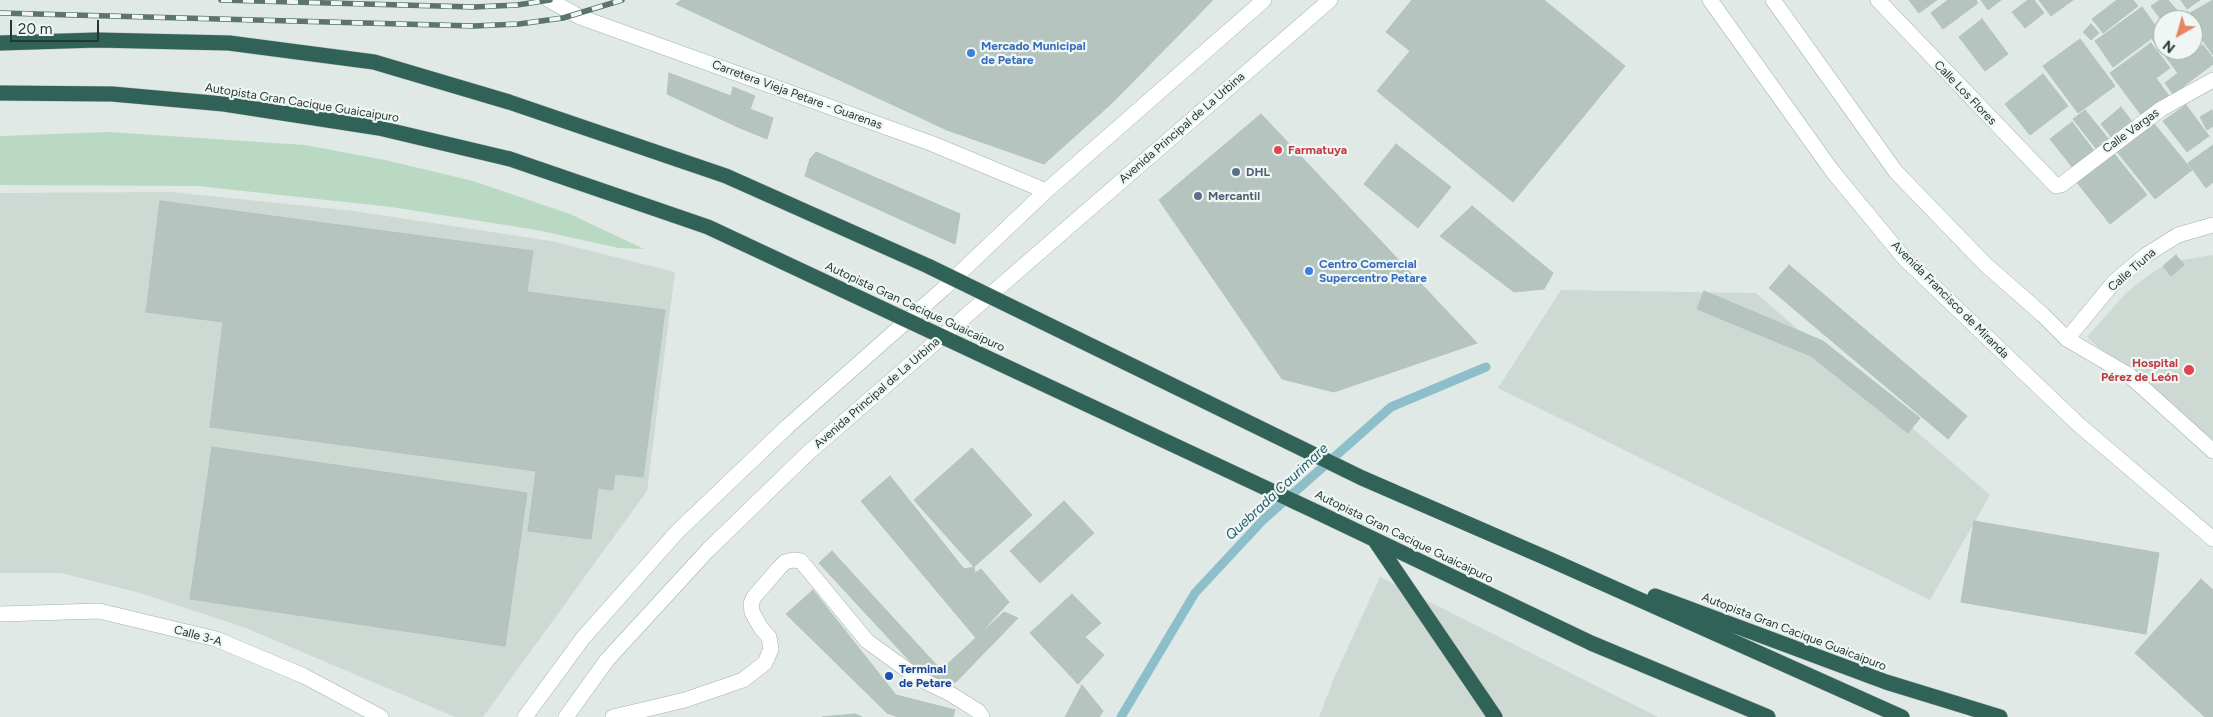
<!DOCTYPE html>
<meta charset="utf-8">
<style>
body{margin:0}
#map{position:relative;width:2213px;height:717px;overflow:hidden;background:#e0e9e5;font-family:Figtree,sans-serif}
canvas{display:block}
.north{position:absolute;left:2153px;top:10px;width:50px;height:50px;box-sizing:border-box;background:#f0f6f3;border:1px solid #9eaaa6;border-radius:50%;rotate:218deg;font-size:14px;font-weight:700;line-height:20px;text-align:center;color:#223833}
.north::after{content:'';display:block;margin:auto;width:18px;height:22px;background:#e58562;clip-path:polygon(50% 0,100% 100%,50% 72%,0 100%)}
.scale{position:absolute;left:10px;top:20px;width:89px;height:22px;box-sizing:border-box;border:2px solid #223833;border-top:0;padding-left:6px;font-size:15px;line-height:18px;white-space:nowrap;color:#223833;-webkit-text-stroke:4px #f0f6f3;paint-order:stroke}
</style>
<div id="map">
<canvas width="2213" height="717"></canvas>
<div class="north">N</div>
<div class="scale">20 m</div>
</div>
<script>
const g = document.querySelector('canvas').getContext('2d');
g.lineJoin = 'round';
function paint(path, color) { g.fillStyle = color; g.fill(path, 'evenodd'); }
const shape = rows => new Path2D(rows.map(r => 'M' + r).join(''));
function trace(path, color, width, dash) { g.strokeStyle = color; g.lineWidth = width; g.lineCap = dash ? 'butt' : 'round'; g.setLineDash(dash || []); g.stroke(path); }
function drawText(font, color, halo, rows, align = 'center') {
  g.font = font + ' Figtree,sans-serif'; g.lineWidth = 4.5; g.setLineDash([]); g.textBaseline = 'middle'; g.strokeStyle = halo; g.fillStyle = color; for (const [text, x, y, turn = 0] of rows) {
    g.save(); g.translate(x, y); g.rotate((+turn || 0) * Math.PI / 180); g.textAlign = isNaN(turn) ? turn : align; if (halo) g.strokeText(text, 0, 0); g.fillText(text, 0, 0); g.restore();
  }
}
const built = shape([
 [172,192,354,211,551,241,675,272,647,491,483,717,455,717,246,628,140,593,61,573,0,573,0,193],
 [2213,255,2213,451,2087,337,2127,292,2146,277,2169,262],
 [1561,290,1756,293,1990,495,1930,600,1498,388],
 [1380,577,1658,717,1319,717,1334,678]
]);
const green = shape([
 [109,132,305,145,385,160,473,181,570,214,644,249,619,248,537,230,391,207,198,186,0,185,0,136]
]);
const stream = shape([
 [1121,717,1195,593,1264,519,1391,407,1486,367]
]);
const building = shape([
 [681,0,1213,0,1112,103,1044,164,947,130,676,4,681,0],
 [1544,0,1625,66,1513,202,1377,91,1410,51,1386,32,1412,0,1544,0],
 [1909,0,1937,0,1919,13,1909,0],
 [1948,0,1976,0,1978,3,1943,29,1931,13,1948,0],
 [1981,0,2001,0,1988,10,1981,0],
 [2028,0,2034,0,2044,13,2025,28,2012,12,2028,0],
 [2039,0,2073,0,2051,16,2039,0],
 [2117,0,2133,0,2138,6,2103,33,2092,19,2117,0],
 [2160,0,2168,0,2182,16,2177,20,2163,20,2163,22,2151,6,2160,0],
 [2181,0,2200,0,2187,9,2181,0],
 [2213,0,2213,55,2193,27,2193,20,2188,20,2185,16,2213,0],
 [2142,7,2160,32,2113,67,2095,41,2142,7],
 [1982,19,2008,54,1985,71,1959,37,1982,19],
 [2091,24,2099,33,2091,40,2083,32,2091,24],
 [2163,30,2163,50,2193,50,2194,52,2203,45,2213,58,2213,64,2173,94,2165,83,2178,73,2152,39,2163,30],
 [2080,39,2115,86,2078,113,2043,66,2080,39],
 [2151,43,2170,68,2156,78,2169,96,2142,116,2110,73,2151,43],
 [669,73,731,96,745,105,740,128,667,94,669,73],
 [2043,74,2068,106,2030,135,2005,104,2043,74],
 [733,87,755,96,750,109,773,118,767,139,740,128,745,105,731,96,733,87],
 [2186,105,2209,136,2187,152,2163,121,2186,105],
 [2121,107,2133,123,2113,139,2101,124,2121,107],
 [2085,110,2110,141,2098,151,2073,119,2085,110],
 [2212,110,2213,126,2207,130,2200,117,2212,110],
 [1261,114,1477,343,1334,392,1282,379,1159,200,1261,114],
 [2151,120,2192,170,2155,199,2115,149,2151,120],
 [2072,122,2095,152,2073,168,2050,139,2072,122],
 [1396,144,1451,187,1418,228,1364,184,1396,144],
 [2213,145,2213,182,2206,188,2188,163,2213,145],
 [2112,151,2147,195,2110,224,2075,180,2112,151],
 [816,152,960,214,955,244,805,176,810,159,816,152],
 [160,201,533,251,527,292,665,310,643,477,615,474,613,490,598,488,591,539,528,531,536,471,210,427,223,322,146,312,160,201],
 [1472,206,1553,273,1544,289,1514,292,1440,236,1472,206],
 [2176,255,2184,265,2171,276,2163,266,2176,255],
 [1789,265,1967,416,1948,439,1769,288,1789,265],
 [1704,291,1823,341,1920,418,1908,433,1811,356,1697,309,1704,291],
 [212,447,527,493,505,646,190,599,212,447],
 [972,448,1032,515,974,567,914,500,972,448],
 [890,476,964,569,974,567,975,573,981,569,1009,602,976,638,861,501,890,476],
 [1064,501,1094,533,1040,583,1010,551,1064,501],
 [1974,521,2159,553,2146,634,1961,602,1974,521],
 [832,551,941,670,1004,612,1018,618,956,682,931,684,819,563,832,551],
 [2201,579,2213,590,2213,717,2205,717,2135,653,2201,579],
 [813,590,896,695,955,710,953,717,898,717,887,713,786,614,813,590],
 [1072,594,1101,623,1085,637,1104,655,1078,684,1030,633,1072,594],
 [1082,685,1103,711,1099,717,1065,717,1082,685],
 [855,714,862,717,822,717,855,714]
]);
const street = shape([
 [1878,0,2056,186,2061,185,2161,109,2213,80],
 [2067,339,2114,282,2146,255,2178,235,2213,225],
 [0,614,99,611,216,639,304,676,381,717],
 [613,717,685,700,743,680,765,663,771,649,769,637,761,628,752,612,751,604,754,597,779,568,785,562,793,560,801,561,867,641,918,678,949,693,978,711,982,717]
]);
const secondary = shape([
 [549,0,580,17,933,144,1046,191],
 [1710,0,1833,172,1904,258,2078,424,2213,539],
 [1773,0,1896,172,1986,265,2043,315,2067,339,2130,376,2213,451],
 [525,717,583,638,677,532,788,426,943,289,1046,191,1264,0],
 [566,717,607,660,708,550,808,453,1330,0]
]);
const highway = shape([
 [0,43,97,40,229,43,374,62,509,102],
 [0,93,112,94,224,104,379,128,510,159],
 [1362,478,1551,560,1902,717],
 [1321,514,1591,643,1768,717],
 [1376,542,1495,717],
 [1655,596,1886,682,2000,717]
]);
const rail = shape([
 [221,0,474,7,517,5,550,0],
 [0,13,474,26,519,24,563,18,622,0]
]);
const highwayBridge = shape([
 [509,102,726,176,928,266,1362,478],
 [510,159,708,227,1321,514]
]);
const markers = [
 [971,53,5,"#3f7fe0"],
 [1278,150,5,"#e0444e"],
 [1236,172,5,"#5c6f8a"],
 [1198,196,5,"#5c6f8a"],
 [1309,271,5,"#3f7fe0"],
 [2189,370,6,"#e0444e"],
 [889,676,5,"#1a4fb4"]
];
const shopNames = [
 ["Mercado Municipal",981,46],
 ["de Petare",981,60],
 ["Centro Comercial",1319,264],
 ["Supercentro Petare",1319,278]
];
const streetNames = [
 ["Calle Los Flores",1965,93,46],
 ["Carretera Vieja Petare - Guarenas",797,95,20],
 ["Autopista Gran Cacique Guaicaipuro",302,103,9],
 ["Avenida Principal de La Urbina",1182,128,-41],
 ["Calle Vargas",2131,131,-36],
 ["Calle Tiuna",2132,270,-41],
 ["Avenida Francisco de Miranda",1950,300,45],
 ["Autopista Gran Cacique Guaicaipuro",915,307,25],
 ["Avenida Principal de La Urbina",877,393,-41],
 ["Autopista Gran Cacique Guaicaipuro",1404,537,26],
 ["Autopista Gran Cacique Guaicaipuro",1794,632,21],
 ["Calle 3-A",198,636,15]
];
const healthNames = [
 ["Farmatuya",1288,150],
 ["Hospital",2178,363,"right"],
 ["Pérez de León",2178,377,"right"]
];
const serviceNames = [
 ["DHL",1246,172],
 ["Mercantil",1208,196]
];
const transitNames = [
 ["Terminal",899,669],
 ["de Petare",899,683]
];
const waterNames = [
 ["Quebrada Caurimare",1277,492,-43]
];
paint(built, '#ced9d4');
paint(green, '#bad9c3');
trace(stream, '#8cbfca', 9);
paint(building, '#b5c4be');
trace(building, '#b3c2bc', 1);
trace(street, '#a3b0ac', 16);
trace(secondary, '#a0b4ad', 16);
trace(highway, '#bdc3c2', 16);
trace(street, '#fff', 15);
trace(secondary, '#fff', 15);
trace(highway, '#316258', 15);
trace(rail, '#5c746e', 5.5);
trace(rail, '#f0f6f3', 4, [11]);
trace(highwayBridge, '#bdc3c2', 16, []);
trace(highwayBridge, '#316258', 15);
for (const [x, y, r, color] of markers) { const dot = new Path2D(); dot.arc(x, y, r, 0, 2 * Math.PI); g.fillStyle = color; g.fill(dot); trace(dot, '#f0f6f3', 2); }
drawText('bold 12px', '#366cbe', '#f0f6f3', shopNames, 'left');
drawText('12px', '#223833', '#f0f6f3', streetNames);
drawText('bold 12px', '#be3a42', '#f0f6f3', healthNames, 'left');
drawText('bold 12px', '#4e5e75', '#f0f6f3', serviceNames, 'left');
drawText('bold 12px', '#164399', '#f0f6f3', transitNames, 'left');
drawText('italic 14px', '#22606e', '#f0f6f3', waterNames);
</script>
